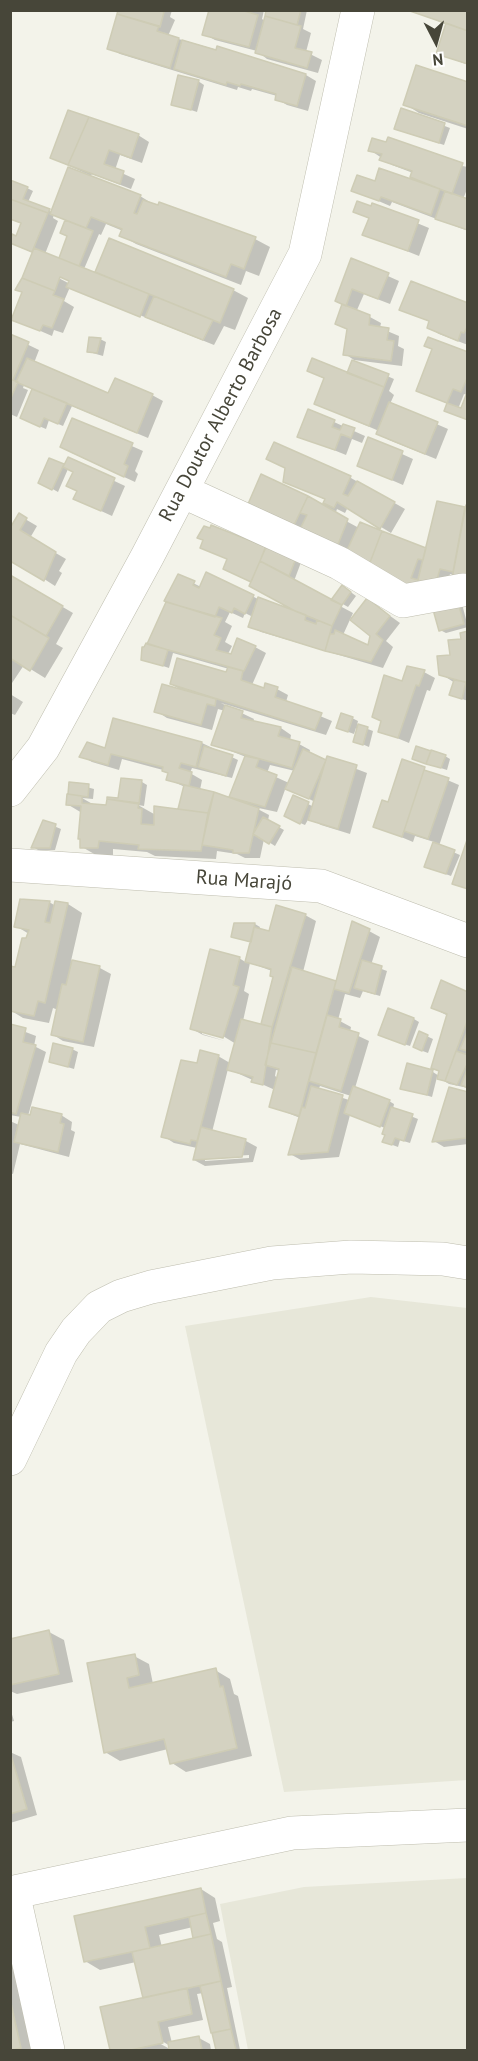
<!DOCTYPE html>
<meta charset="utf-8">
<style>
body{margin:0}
#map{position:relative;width:478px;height:2061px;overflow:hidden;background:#f3f3ea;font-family:"PT Sans",sans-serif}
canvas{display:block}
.frame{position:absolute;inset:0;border:12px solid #474639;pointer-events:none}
.north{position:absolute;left:406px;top:12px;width:60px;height:60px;-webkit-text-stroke:4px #fff;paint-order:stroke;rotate:174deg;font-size:16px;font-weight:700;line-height:24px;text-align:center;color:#474639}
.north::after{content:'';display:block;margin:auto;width:21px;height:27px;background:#474639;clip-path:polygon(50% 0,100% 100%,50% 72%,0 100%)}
</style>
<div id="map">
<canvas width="478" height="2061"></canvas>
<div class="frame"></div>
<div class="north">N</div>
</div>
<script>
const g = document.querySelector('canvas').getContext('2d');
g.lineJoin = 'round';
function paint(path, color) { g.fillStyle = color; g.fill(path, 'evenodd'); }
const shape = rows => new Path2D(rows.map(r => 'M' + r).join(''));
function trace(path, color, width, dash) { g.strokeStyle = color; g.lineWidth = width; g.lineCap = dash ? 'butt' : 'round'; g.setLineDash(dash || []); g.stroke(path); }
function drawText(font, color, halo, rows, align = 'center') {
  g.font = font + ' "PT Sans",sans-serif'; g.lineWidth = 4.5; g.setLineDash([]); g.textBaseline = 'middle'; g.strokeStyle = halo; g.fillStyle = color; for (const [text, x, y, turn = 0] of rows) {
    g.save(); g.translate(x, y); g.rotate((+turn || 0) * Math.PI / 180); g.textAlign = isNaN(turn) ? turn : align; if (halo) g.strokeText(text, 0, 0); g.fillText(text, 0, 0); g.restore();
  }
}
const residential = shape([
 [371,1297,467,1308,467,1780,284,1792,185,1326],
 [467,1878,467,2050,248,2050,220,1904,304,1887]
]);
const shadow = shape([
 [120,10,172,10,170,17,175,20,168,36,306,75,316,81,308,111,287,105,277,99,277,96,252,89,251,91,238,87,237,90,120,54,109,48],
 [210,10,264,10,262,19,265,21,267,11,264,10,307,10,303,29,311,33,306,52,322,60,318,73,267,59,257,51,215,40,204,34],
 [412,10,468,10,468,65,438,53,447,25],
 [198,81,204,85,197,112,173,104],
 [468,84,468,129,419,113,405,104],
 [402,110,450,128,444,145,401,131],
 [138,135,149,142,142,163,120,155,115,170,135,179,131,189,92,174,90,177,140,196,158,207,160,203,255,239,270,247,259,276,246,271,241,285,136,244,121,235,123,231,106,224,101,235,99,234,84,269,102,276,233,290,248,298,235,330,224,326,214,345,70,287,64,301,74,307,63,333,54,330,52,336,13,319,24,293,33,253,10,242,17,238,23,224,10,219,27,188,33,191,28,202,52,212,87,174,58,161],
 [54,214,66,221,69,236,60,260,45,254,58,221,53,218],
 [54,272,70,281,70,284,53,275],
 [370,150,468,167,468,187,463,199,468,200,468,231,392,202,390,206,353,190,376,183,428,185,412,176,413,173,392,165],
 [373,205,429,228,419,256,364,234,370,219,355,212,372,208],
 [352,260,399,281,390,304,364,294,357,310,381,323,380,328,399,336,398,346,404,349,402,366,354,360,345,354,349,330,337,324,344,305],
 [468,304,468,345,439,334,429,328,430,322,401,309],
 [10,336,39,350,34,363,109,395,152,395,163,401,148,438,72,406,63,426,49,420,46,429,27,421,22,418,34,389,24,385,23,388,28,390,17,417,10,414],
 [100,339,106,342,103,356,89,352],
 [433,349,468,354,468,420,451,413,448,404,418,390],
 [464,394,467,395,461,410,458,409],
 [353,361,394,379,389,391,394,395,390,404,448,429,436,459,389,440,378,434,379,431,316,404,325,379,309,371,348,375],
 [73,420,143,451,135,471,138,474,135,482,72,453],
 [334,422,365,436,362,443,352,439,346,455,299,436],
 [369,439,413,459,403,485,359,466],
 [275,444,351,478,405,509,391,533,348,507,345,513,337,509,335,515,359,528,427,550,438,503,466,509,454,575,450,574,445,595,261,510,261,476,323,505,326,500,285,481,286,468],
 [68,459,125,486,112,516,75,499,78,492,74,472,68,469,58,492,40,482,50,460,65,467],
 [20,516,37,526,30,538,66,559,59,571,62,573,55,586,10,557,10,526,13,527],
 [202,547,267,549,303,557,294,581,332,601,348,590,356,596,348,607,341,603,340,606,353,613,343,635,369,647,372,636,368,600,400,623,386,641,393,647,383,668,261,632,250,626,253,617,245,613,243,618,230,612,225,622,232,626,225,642,232,646,228,654,255,647,266,653,252,685,265,690,277,689,288,695,286,702,332,721,326,735,221,703,254,719,253,722,281,728,291,735,290,741,299,744,310,750,309,754,327,762,328,758,367,773,350,834,321,825,309,818,305,825,291,819,294,797,314,807,315,802,286,787,277,812,254,807,269,815,268,821,284,830,275,846,264,839,260,858,245,858,237,854,217,851,216,859,155,856,147,852,113,849,113,856,96,855,82,847,82,813,67,804,71,783,94,789,93,799,82,798,96,806,108,807,125,803,142,782,147,785,144,806,138,805,154,814,185,811,180,808,185,787,167,779,169,773,163,770,122,759,119,770,92,762,81,756,106,750,114,720,202,743,238,760,232,778,192,768,190,773,202,780,200,790,230,799,246,757,213,744,225,711,218,709,212,730,167,718,156,711,183,691,171,684,227,673,229,669,173,653,169,668,142,659,143,648,148,646,179,576,201,587,207,574,258,599,296,613,297,610,252,582,229,560],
 [270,765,295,771,289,783,267,773],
 [10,576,73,613,56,644,63,648,45,678,24,665,10,686],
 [462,604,468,627,446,633,440,630,434,607],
 [468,633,468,701,451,695,455,683,441,674],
 [424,672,435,678,430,691,427,690,409,743,380,731,382,722,373,717,403,683],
 [10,694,23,702,15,715,10,713],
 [352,718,358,721,357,725,373,731,369,747,355,741,358,729,356,728,354,734,343,730],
 [445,756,450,759,447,770,419,761],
 [403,761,459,785,439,846,460,855,451,876,426,867,434,842,415,836,413,842,375,826,389,804],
 [44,822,61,829,55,850,38,850,33,847],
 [49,902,56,906,56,903,68,904,82,913,71,961,100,968,111,974,94,1047,63,1041,52,1034,58,1010,53,1008,49,1023,23,1018,10,1010,16,969,29,934,16,926],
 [305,915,316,921,303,972,337,983,369,931,380,937,371,965,387,971,380,996,363,991,360,998,345,994,338,1020,351,1027,350,1032,369,1041,355,1088,389,1101,394,1104,393,1109,418,1119,410,1143,400,1140,398,1147,390,1144,384,1141,385,1128,350,1115,339,1157,301,1160,290,1154,300,1118,271,1106,275,1090,228,1069,212,1132,246,1141,257,1147,253,1162,205,1166,194,1160,197,1148,174,1143,163,1136,198,1065,218,1056,230,1063,236,1044,218,1033,202,1031,202,1034,225,1041,203,1035,192,1029,239,958,247,963,252,943,232,936,255,924,260,927,259,930,270,933],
 [250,963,272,971,275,977,262,1025,243,1021,249,994,244,991],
 [276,1070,280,1071,278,1078,275,1076],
 [320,1086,351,1096,349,1100,318,1090],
 [249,1155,249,1158,205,1161,205,1158],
 [468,994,468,1088,449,1084,437,1077,432,1097,402,1088,433,1072,439,1076,448,1016,433,1008],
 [414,1019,419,1022,410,1046,385,1038],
 [10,1026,36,1036,34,1046,46,1052,28,1116,61,1115,72,1122,71,1130,75,1132,69,1157,20,1144,13,1174,10,1173,10,1121,19,1125,21,1117,10,1115],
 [420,1033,433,1039,428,1053,420,1050],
 [72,1049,78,1052,74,1069,51,1062],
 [468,1094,468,1144,444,1147,434,1141],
 [49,1632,64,1640,73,1682,17,1694,10,1691,10,1640],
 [134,1656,149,1664,153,1684,215,1670,230,1679,234,1694,238,1696,252,1756,186,1772,172,1763,168,1749,120,1761,105,1752,89,1665],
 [10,1708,14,1721,10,1722],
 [10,1752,21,1757,37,1815,10,1823],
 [201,1889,215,1898,220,1921,213,1923,217,1939,222,1942,232,1987,227,1988,240,2050,217,2050,203,1993,197,1994,203,2020,168,2027,172,2043,199,2038,210,2044,211,2050,110,2050,102,2008,145,2000,136,1962,100,1970,85,1961],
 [193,1927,195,1939,162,1947,159,1935],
 [157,2038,170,2046,170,2049,155,2041],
 [10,1954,34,2050,10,2050]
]);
const building = shape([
 [118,10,159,10,164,12,160,27,117,14,118,10],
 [209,10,241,10,258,15,249,47,202,35,209,10],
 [266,10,301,10,297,25,265,16,266,10],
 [468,10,468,31,410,11,410,10,468,10],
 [117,14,159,26,157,31,179,38,170,68,107,49,117,14],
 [265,16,301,26,295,48,312,52,307,68,255,53,265,16],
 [446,23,468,31,468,64,436,54,446,23],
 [182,40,216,50,217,46,306,74,297,106,275,100,276,94,241,84,240,86,227,82,226,85,174,69,182,40],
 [416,65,468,82,468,126,403,105,416,65],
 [178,75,199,80,191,110,171,105,178,75],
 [401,108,445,123,439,143,394,129,401,108],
 [68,110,89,117,68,165,50,158,68,110],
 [89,117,139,134,131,158,109,150,104,164,124,171,120,184,68,165,89,117],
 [388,137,463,163,452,194,410,177,412,171,379,160,382,154,368,151,372,138,386,142,388,137],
 [68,167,141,195,134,213,137,214,143,200,158,205,159,202,256,237,244,269,231,264,226,277,119,236,122,229,91,217,86,228,50,214,68,167],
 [379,168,440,189,431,215,381,197,379,201,351,191,357,175,375,181,379,168],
 [10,180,28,187,23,199,50,209,48,213,10,199,10,180],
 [445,191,468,199,468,230,435,219,445,191],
 [10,199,48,213,32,252,10,243,12,234,16,236,21,223,10,219,10,199],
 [357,201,371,206,372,203,419,220,408,251,362,235,369,218,353,212,357,201],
 [65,220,93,231,79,266,59,258,67,236,60,233,65,220],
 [109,238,234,289,220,323,95,272,109,238],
 [34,248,149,294,140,317,66,287,69,281,60,277,55,291,22,278,34,248],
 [351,258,389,273,378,299,352,289,346,306,335,301,351,258],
 [22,278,55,291,53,295,64,299,52,328,43,325,40,331,11,320,22,292,15,290,22,278],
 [411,281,468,303,468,325,464,333,461,332,458,341,427,328,429,321,399,310,411,281],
 [154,296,213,320,203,340,145,317,154,296],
 [342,304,370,315,369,325,389,328,387,340,394,341,391,361,343,355,347,329,335,324,342,304],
 [10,334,29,342,13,380,10,379,10,334],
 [89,337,101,338,97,353,87,352,89,337],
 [428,337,468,352,468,376,461,392,453,389,447,403,416,391,432,349,424,346,428,337],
 [27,358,108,393,115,378,153,394,137,433,16,382,27,358],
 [312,358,384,387,369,426,314,404,324,378,307,371,312,358],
 [352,360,389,374,384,387,347,373,352,360],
 [10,379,18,382,10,400,10,379],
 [32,389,67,403,58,424,44,418,40,427,20,418,32,389],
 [468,390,468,420,444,411,447,403,461,408,468,390],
 [389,402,438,422,425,454,376,434,389,402],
 [308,409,335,420,332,427,340,430,343,424,355,428,351,438,341,434,335,450,297,437,308,409],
 [72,418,133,443,124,464,128,466,124,477,60,447,72,418],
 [368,437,403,451,392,480,357,466,368,437],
 [274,442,351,476,343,494,348,496,357,481,395,502,380,529,337,502,334,508,323,503,325,499,283,482,285,468,266,459,274,442],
 [68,457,115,478,101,511,73,499,77,491,66,486,73,472,63,467,68,457],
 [49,458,64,464,52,490,38,483,49,458],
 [261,474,308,496,294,525,248,504,261,474],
 [308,496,348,519,335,552,296,537,307,515,300,513,308,496],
 [437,501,465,507,453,572,440,569,434,590,415,592,437,501],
 [466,505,468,505,468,584,451,584,466,505],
 [19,513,27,518,20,530,56,552,44,581,10,561,10,528,19,513],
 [360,522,382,531,366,573,342,561,360,522],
 [211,525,266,547,251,582,223,569,227,559,200,548,203,540,197,538,204,526,210,528,211,525],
 [382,531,426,548,423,560,418,559,411,578,418,580,415,592,366,573,382,531],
 [268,541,298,553,289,576,260,561,268,541],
 [260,561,342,605,332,626,295,611,249,586,260,561],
 [206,572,254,595,245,614,234,608,232,613,219,607,215,617,164,601,178,574,195,581,193,585,199,588,206,572],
 [10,575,63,606,46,636,10,615,10,575],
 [342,585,351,592,342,605,331,600,342,585],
 [258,597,306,615,305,620,316,624,317,620,332,626,325,651,248,627,258,597],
 [367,598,390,616,376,634,383,640,371,662,325,651,330,634,334,634,335,630,368,645,370,636,350,620,367,598],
 [457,599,464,624,439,631,432,606,457,599],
 [166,602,222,618,214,635,221,638,216,650,231,654,237,638,256,646,244,671,147,644,166,602],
 [10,615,49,638,30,671,10,658,10,615],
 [468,631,468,683,439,675,437,656,450,655,448,640,461,639,460,633,468,631],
 [146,643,168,650,163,666,141,660,142,647,144,647,146,643],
 [177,658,226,672,228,667,243,671,241,680,264,688,265,683,278,687,275,697,322,713,315,730,170,684,177,658],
 [407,666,425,670,419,686,416,685,398,738,378,732,381,721,372,717,384,675,402,681,407,666],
 [454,680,466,682,462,699,449,695,454,680],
 [162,684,216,699,215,706,207,704,201,725,154,712,162,684],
 [225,705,243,711,241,718,281,727,278,736,300,742,292,768,211,745,225,705],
 [341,713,353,717,348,732,336,728,341,713],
 [113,718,202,742,196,767,181,763,179,768,192,772,189,786,166,780,168,773,162,771,163,767,111,754,108,765,79,757,87,742,105,748,113,718],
 [358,724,368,727,363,745,353,742,358,724],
 [204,746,233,755,226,776,198,767,204,746],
 [416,746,431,751,426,764,412,759,416,746],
 [303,749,326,760,309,799,285,789,303,749],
 [431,750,446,755,441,768,426,764,431,750],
 [245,756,259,759,256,767,277,775,265,807,229,797,245,756],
 [327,756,357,765,338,829,308,820,327,756],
 [402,759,425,767,402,837,373,827,382,800,388,802,402,759],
 [424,770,449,778,428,839,404,831,424,770],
 [121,778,142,780,139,804,107,799,107,797,118,798,121,778],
 [69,782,89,784,88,797,68,794,69,782],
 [184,785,214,792,208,813,178,809,184,785],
 [214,792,259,808,249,853,233,853,233,850,202,845,214,792],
 [67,794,82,796,82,803,106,805,107,799,139,803,138,808,142,809,141,824,154,825,154,806,208,813,201,851,138,849,139,845,99,841,98,848,80,848,80,839,78,839,81,806,66,805,67,794],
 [293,795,309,802,300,824,284,816,293,795],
 [263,817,280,826,269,844,253,834,263,817],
 [43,820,56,824,50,848,31,848,43,820],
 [468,837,468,889,452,884,468,837],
 [433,842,455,850,446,874,424,867,433,842],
 [20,899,50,901,45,922,50,923,55,901,68,903,45,1003,38,1001,34,1016,10,1011,10,966,15,967,22,938,26,938,29,930,14,927,20,899],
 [276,905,306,914,272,1027,261,1024,273,977,270,976,271,969,245,962,254,927,269,931,276,905],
 [352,921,370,929,349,993,334,989,352,921],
 [234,923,255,923,251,942,231,937,234,923],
 [210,949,240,957,233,985,239,987,223,1038,190,1029,210,949],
 [72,960,100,966,83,1042,51,1035,62,984,66,985,72,960],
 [362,960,382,966,375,994,354,988,362,960],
 [292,967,336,981,316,1053,271,1043,292,967],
 [441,980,468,992,468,1019,445,1081,437,1079,439,1071,431,1068,447,1014,431,1008,441,980],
 [388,1008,414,1018,405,1045,378,1035,388,1008],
 [327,1015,341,1019,339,1027,359,1033,341,1091,309,1081,327,1015],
 [241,1019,272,1027,263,1085,251,1082,253,1077,227,1070,241,1019],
 [10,1024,26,1028,23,1042,36,1045,16,1114,10,1112,10,1024],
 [468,1030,468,1051,460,1049,468,1030],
 [419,1031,428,1035,422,1051,413,1047,419,1031],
 [53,1043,73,1048,68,1067,49,1062,53,1043],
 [271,1043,316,1053,299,1116,269,1107,279,1069,265,1065,271,1043],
 [200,1050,219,1055,197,1141,191,1140,190,1144,161,1137,181,1060,197,1063,200,1050],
 [456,1051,468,1055,468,1062,457,1085,445,1081,456,1051],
 [407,1063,433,1070,427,1095,400,1089,407,1063],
 [468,1067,468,1088,461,1085,468,1067],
 [311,1086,343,1095,328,1152,288,1155,302,1107,305,1108,311,1086],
 [353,1086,390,1100,380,1127,344,1113,353,1086],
 [449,1087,468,1092,466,1138,432,1142,449,1087],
 [32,1107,62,1114,60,1123,64,1124,58,1152,14,1142,21,1113,30,1115,32,1107],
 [391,1107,413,1114,404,1141,395,1138,392,1145,382,1142,385,1135,382,1134,391,1107],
 [201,1127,246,1139,242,1157,193,1160,201,1127],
 [49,1630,59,1674,10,1685,10,1639,49,1630],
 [135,1654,139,1675,127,1678,129,1688,216,1668,220,1687,223,1686,237,1748,170,1764,164,1739,104,1753,87,1663,135,1654],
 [10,1752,27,1809,10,1814,10,1752],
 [201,1888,206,1913,145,1927,150,1948,84,1962,74,1916,201,1888],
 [206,1913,211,1934,193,1938,189,1917,206,1913],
 [211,1934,221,1981,143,1998,132,1952,211,1934],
 [221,1981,231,2029,211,2033,200,1986,221,1981],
 [187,1988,192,2014,158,2022,163,2043,131,2050,110,2050,100,2007,187,1988],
 [10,1999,21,2048,11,2050,10,2050,10,1999],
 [231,2029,236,2050,216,2050,212,2033,231,2029],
 [199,2036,202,2050,169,2050,168,2042,199,2036]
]);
const minor = shape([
 [182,491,339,563,403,601,463,590],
 [10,790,43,748,147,557,305,254,358,10],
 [10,865,321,886,468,941],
 [10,1459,61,1353,76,1331,99,1307,121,1296,151,1287,272,1263,351,1257,443,1259,468,1263],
 [13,1892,48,2050],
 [10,1893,292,1833,468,1825]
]);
const streetNames = [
 ["Rua Doutor Alberto Barbosa",221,415,-62],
 ["Rua Marajó",244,881,4]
];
paint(residential, '#e7e7d9');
paint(shadow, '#0003');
paint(building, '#d4d2c1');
trace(building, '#ceccb5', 1.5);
trace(minor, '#bebdae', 34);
trace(minor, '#fff', 33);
drawText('20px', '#474639', '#fff', streetNames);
</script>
